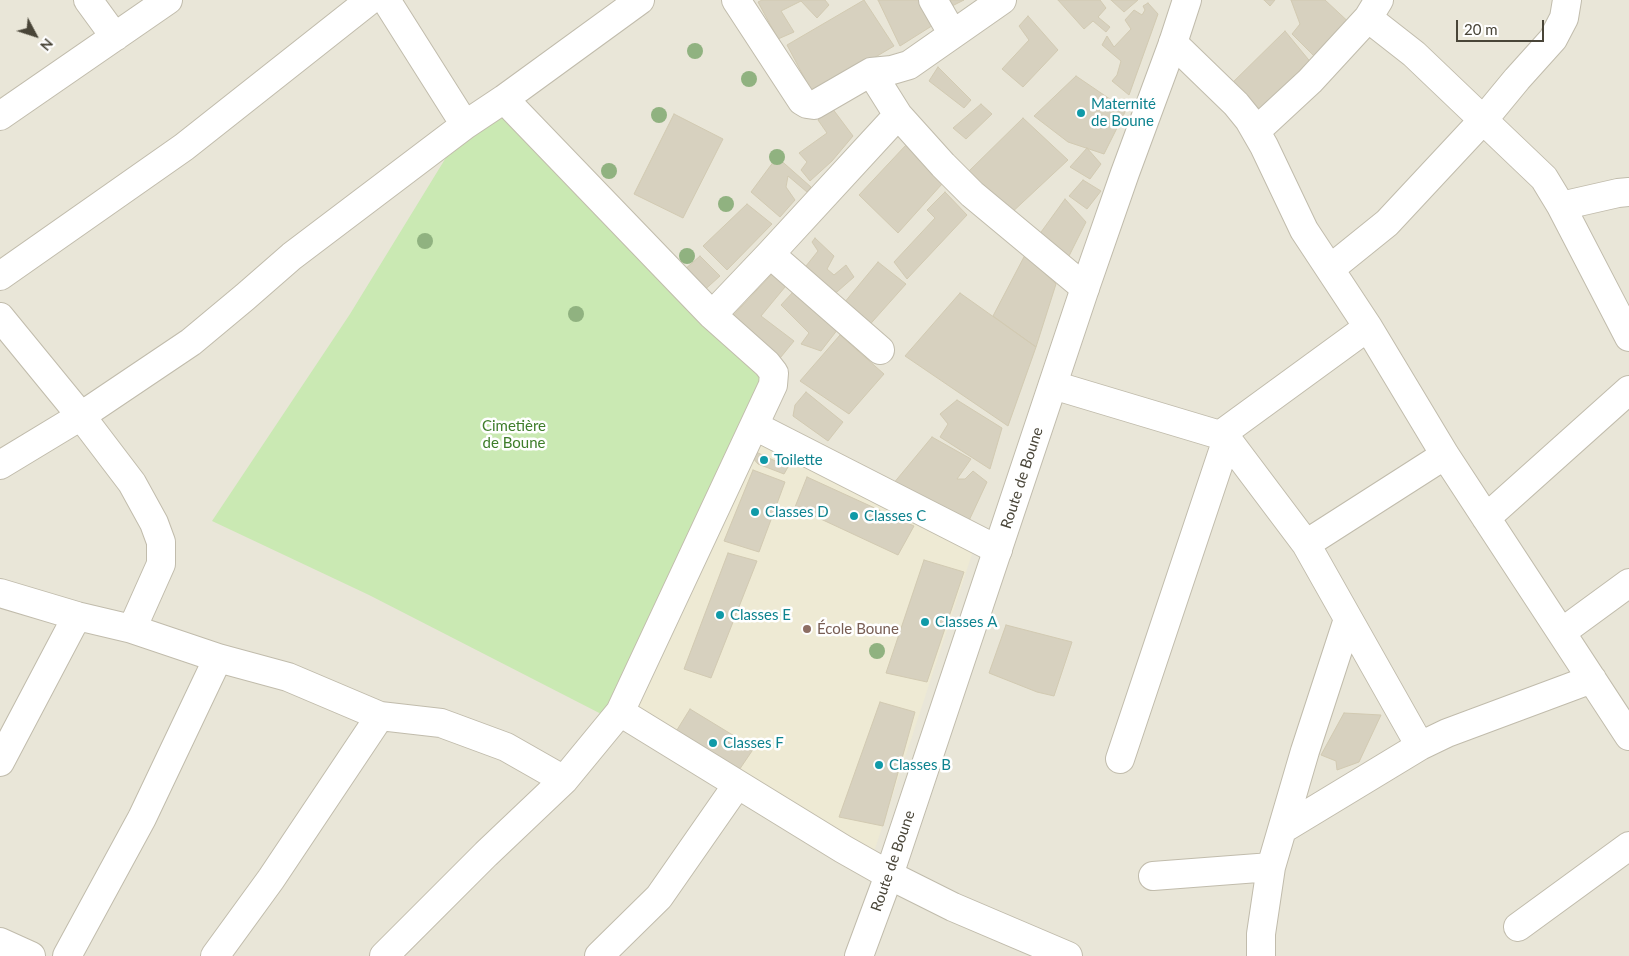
<!DOCTYPE html>
<meta charset="utf-8">
<style>
body{margin:0}
#map{position:relative;width:1629px;height:956px;overflow:hidden;background:#f5f3ea;font-family:Lato,sans-serif}
canvas{display:block}
.north{position:absolute;left:10px;top:10px;width:50px;height:50px;-webkit-text-stroke:4px #fff;paint-order:stroke;rotate:130deg;font-size:14px;font-weight:700;line-height:20px;text-align:center;color:#494538}
.north::after{content:'';display:block;margin:auto;width:18px;height:22px;background:#494538;clip-path:polygon(50% 0,100% 100%,50% 72%,0 100%)}
.scale{position:absolute;left:1456px;top:20px;width:88px;height:22px;box-sizing:border-box;border:2px solid #494538;border-top:0;padding-left:6px;font-size:15px;line-height:18px;white-space:nowrap;color:#494538;-webkit-text-stroke:4px #fff;paint-order:stroke}
</style>
<div id="map">
<canvas width="1629" height="956"></canvas>
<div class="north">N</div>
<div class="scale">20 m</div>
</div>
<script>
const g = document.querySelector('canvas').getContext('2d');
g.lineJoin = 'round';
function paint(path, color) { g.fillStyle = color; g.fill(path, 'evenodd'); }
const shape = rows => new Path2D(rows.map(r => 'M' + r).join(''));
function trace(path, color, width, dash) { g.strokeStyle = color; g.lineWidth = width; g.lineCap = dash ? 'butt' : 'round'; g.setLineDash(dash || []); g.stroke(path); }
function drawText(font, color, halo, rows, align = 'center') {
  g.font = font + ' Lato,sans-serif'; g.lineWidth = 5; g.setLineDash([]); g.textBaseline = 'middle'; g.strokeStyle = halo; g.fillStyle = color; for (const [text, x, y, turn = 0] of rows) {
    g.save(); g.translate(x, y); g.rotate((+turn || 0) * Math.PI / 180); g.textAlign = isNaN(turn) ? turn : align; if (halo) g.strokeText(text, 0, 0); g.fillText(text, 0, 0); g.restore();
  }
}
const residential = shape([
 [0,0,1629,0,1629,956,0,956]
]);
const education = shape([
 [755,439,974,548,872,858,630,709]
]);
const green = shape([
 [505,115,762,380,611,719,369,595,212,521,350,314,450,151]
]);
const building = shape([
 [762,0,825,0,829,5,817,18,801,1,781,11,794,32,778,39,758,2,762,0],
 [864,0,894,46,813,94,787,45,864,0],
 [878,0,923,0,938,22,900,46,878,0],
 [938,0,964,0,944,10,938,0],
 [1058,0,1100,0,1106,8,1098,17,1110,27,1106,32,1093,21,1084,29,1058,0],
 [1111,0,1138,0,1124,12,1111,0],
 [1264,0,1275,0,1270,6,1264,0],
 [1291,0,1325,0,1354,27,1322,64,1292,34,1300,24,1291,0],
 [1148,3,1158,14,1129,95,1112,81,1117,75,1121,61,1102,45,1107,36,1114,47,1131,29,1125,20,1134,10,1142,15,1145,10,1143,6,1148,3],
 [1028,16,1058,50,1023,87,1002,69,1029,40,1019,26,1028,16],
 [1285,31,1317,70,1259,124,1227,88,1285,31],
 [938,67,971,100,964,108,929,81,938,67],
 [1076,76,1126,110,1104,154,1068,142,1034,116,1076,76],
 [981,104,992,114,966,139,953,128,981,104],
 [832,108,853,136,832,161,810,181,801,170,807,162,799,153,827,133,818,120,832,108],
 [674,114,723,139,683,218,634,194,674,114],
 [1023,118,1068,160,1008,216,967,173,1023,118],
 [906,145,942,184,898,233,859,195,906,145],
 [1087,148,1101,164,1090,179,1070,167,1087,148],
 [777,157,811,187,807,192,788,176,786,187,795,200,780,217,751,192,777,157],
 [1083,180,1101,191,1087,209,1069,196,1083,180],
 [945,192,967,215,907,279,894,262,935,218,927,210,945,192],
 [1065,199,1086,222,1066,262,1036,239,1065,199],
 [747,204,772,224,727,270,703,246,747,204],
 [815,238,834,256,827,269,834,275,846,265,854,277,830,298,802,271,818,251,812,242,815,238],
 [1025,255,1056,284,1036,347,993,316,1025,255],
 [700,256,720,276,700,294,684,270,700,256],
 [878,262,906,284,865,330,839,309,878,262],
 [772,274,790,281,761,316,794,341,776,363,727,322,772,274],
 [793,292,838,329,821,351,801,344,809,333,781,305,793,292],
 [960,293,1036,347,1008,426,905,356,960,293],
 [840,335,884,374,849,414,800,381,840,335],
 [806,392,843,422,828,441,793,416,795,405,806,392],
 [957,400,1002,428,990,469,940,437,948,424,940,414,957,400],
 [932,437,971,459,957,479,965,479,973,471,987,482,966,527,888,490,932,437],
 [754,451,788,467,784,474,758,464,751,456,754,451],
 [753,470,785,482,759,552,724,541,753,470],
 [807,477,914,526,898,555,795,507,807,477],
 [728,553,757,561,711,678,684,669,728,553],
 [924,560,964,572,927,682,886,673,924,560],
 [1006,625,1072,642,1054,696,1037,692,989,673,1006,625],
 [880,702,915,712,883,826,839,817,880,702],
 [690,709,754,748,735,776,672,738,690,709],
 [1344,713,1381,715,1359,762,1337,770,1336,761,1321,755,1344,713]
]);
const minor = shape([
 [88,0,115,37],
 [386,0,465,125],
 [736,0,802,101,807,104,814,105,871,72,892,70,909,65,1002,0],
 [933,0,952,33],
 [1368,18,1414,54,1544,178,1561,206,1629,337],
 [1173,43,1236,104,1249,120,1264,146,1304,230,1368,327,1445,455,1629,736],
 [871,72,898,115,943,165,972,194,1085,288],
 [0,116,168,0],
 [1256,131,1310,81,1368,18,1379,0],
 [1561,206,1618,193,1629,192],
 [770,254,880,350],
 [1330,269,1387,223,1484,119,1517,79,1553,39,1564,18,1567,0],
 [0,276,184,147,370,0],
 [712,315,770,254,898,115],
 [0,317,81,416,132,483,154,523,161,542,161,564,132,629],
 [1053,385,1220,435,1227,439,1306,544,1420,746,1447,733,1592,679],
 [755,426,998,550],
 [1220,435,1368,327],
 [0,465,81,416,191,342,245,297,292,256,465,125,504,99,640,0],
 [1486,518,1629,390],
 [1306,544,1445,455],
 [0,593,77,616,132,629,218,658,288,677,380,716,441,723,506,747,564,780],
 [1562,632,1629,583],
 [620,712,843,849,889,875,953,907,1068,956],
 [1120,759,1227,439],
 [0,762,77,616],
 [1283,829,1420,746],
 [1153,876,1271,867],
 [1518,927,1629,846],
 [0,942,31,956],
 [67,956,142,818,218,658],
 [215,956,271,879,380,716],
 [384,956,486,854,564,780,620,712,773,385,774,373,767,364,712,315,504,99],
 [599,956,659,897,737,785],
 [1261,956,1261,934,1271,867,1305,751,1348,619]
]);
const tertiary = shape([
 [859,956,889,875,1085,288,1125,173,1173,43,1187,0]
]);
const trees = [
 [695,51],
 [749,79],
 [659,115],
 [777,157],
 [609,171],
 [726,204],
 [425,241],
 [687,256],
 [576,314],
 [877,651]
];
const markers = [
 [1081,113,5,"#0f9aa8"],
 [764,460,5,"#0f9aa8"],
 [755,512,5,"#0f9aa8"],
 [854,516,5,"#0f9aa8"],
 [720,615,5,"#0f9aa8"],
 [925,622,5,"#0f9aa8"],
 [807,629,5,"#8d6e63"],
 [713,743,5,"#0f9aa8"],
 [879,765,5,"#0f9aa8"]
];
const cultureNames = [
 ["Maternité",1091,104],
 ["de Boune",1091,121],
 ["Toilette",774,460],
 ["Classes D",765,512],
 ["Classes C",864,516],
 ["Classes E",730,615],
 ["Classes A",935,622],
 ["Classes F",723,743],
 ["Classes B",889,765]
];
const parkNames = [
 ["Cimetière",514,426],
 ["de Boune",514,443]
];
const streetNames = [
 ["Route de Boune",1022,478,-72],
 ["Route de Boune",893,861,-71]
];
const educationNames = [
 ["École Boune",817,629]
];
paint(residential, '#e9e6d8');
paint(education, '#eeead4');
paint(green, '#cae9b3');
paint(building, '#d7d1bf');
trace(building, '#d2cab2', 1);
trace(minor, '#c1bcac', 30);
trace(tertiary, '#c1bcac', 30);
trace(minor, '#fff', 28);
trace(tertiary, '#fff', 28);
g.fillStyle = '#90b280';
for (const [x, y] of trees) { g.beginPath(); g.arc(x, y, 8, 0, 2 * Math.PI); g.fill(); }
for (const [x, y, r, color] of markers) { const dot = new Path2D(); dot.arc(x, y, r, 0, 2 * Math.PI); g.fillStyle = color; g.fill(dot); trace(dot, '#fff', 2); }
drawText('15px', '#0d838f', '#fff', cultureNames, 'left');
drawText('15px', '#3e7d2a', '#fff', parkNames);
drawText('15px', '#494538', '#fff', streetNames);
drawText('15px', '#785e54', '#fff', educationNames, 'left');
</script>
